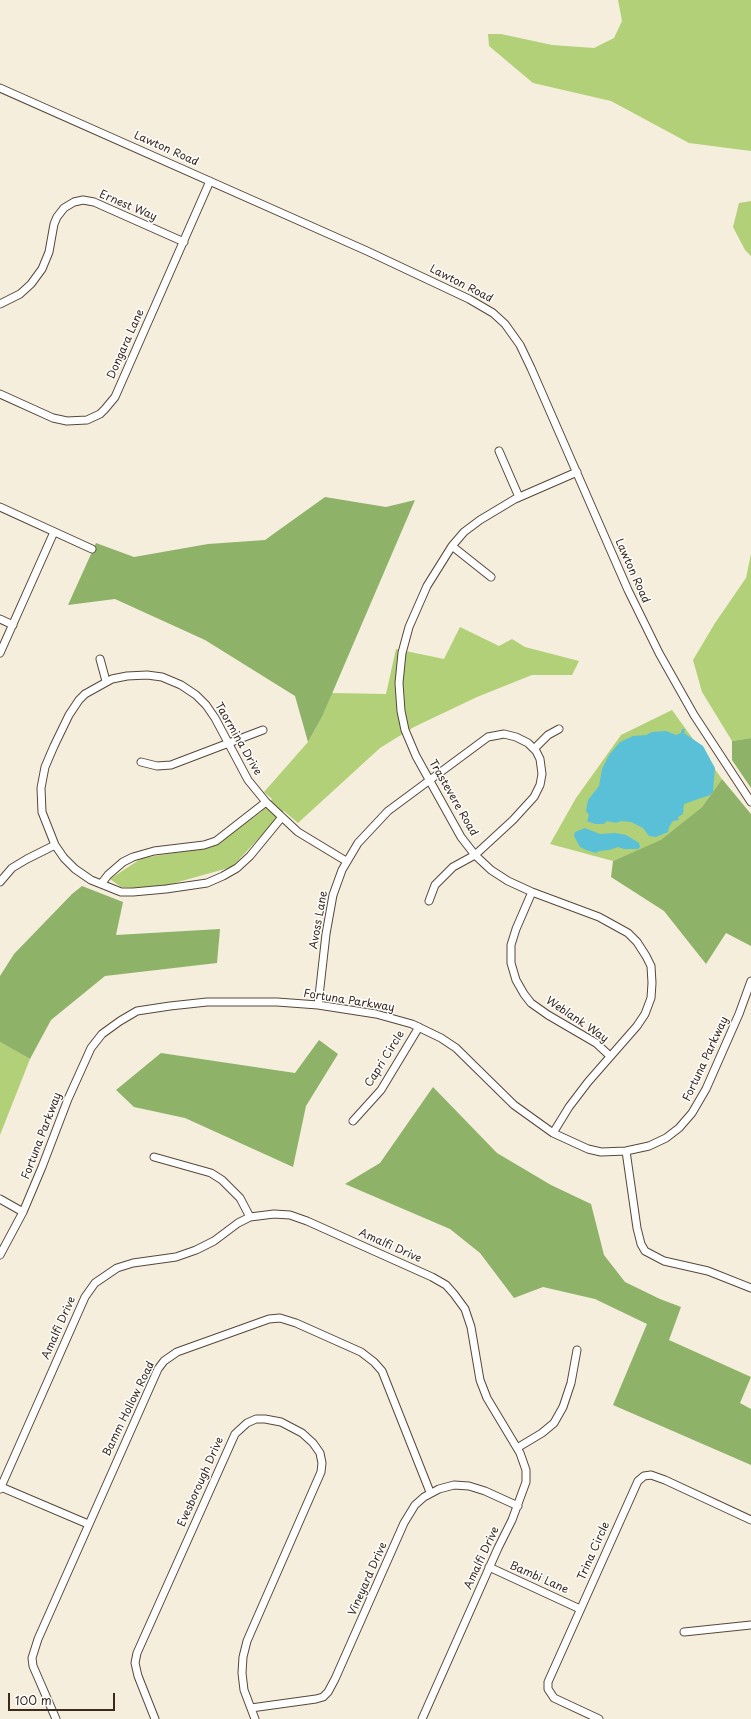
<!DOCTYPE html>
<style>
body{margin:0}
#map{position:relative;width:751px;height:1719px;overflow:hidden;background:#f5eedd;font-family:"Playpen Sans",sans-serif}
canvas{display:block}
.scale{position:absolute;left:8px;top:1693px;width:107px;height:18px;box-sizing:border-box;border:2px solid #3b2a1e;border-top:0;padding-left:5px;font-size:12px;line-height:14px;white-space:nowrap;color:#3b2a1e;-webkit-text-stroke:3px #fff;paint-order:stroke}
</style>
<div id="map">
<canvas width="751" height="1719"></canvas>
<div class="scale">100 m</div>
</div>
<script>
const g = document.querySelector('canvas').getContext('2d');
g.lineJoin = 'round';
function paint(path, color) { g.fillStyle = color; g.fill(path, 'evenodd'); }
const shape = rows => new Path2D(rows.map(r => 'M' + r).join(''));
function trace(path, color, width, dash) { g.strokeStyle = color; g.lineWidth = width; g.lineCap = dash ? 'butt' : 'round'; g.setLineDash(dash || []); g.stroke(path); }
function drawText(font, color, halo, rows, align = 'center') {
  g.font = font + ' "Playpen Sans",sans-serif'; g.lineWidth = 3; g.setLineDash([]); g.textBaseline = 'middle'; g.strokeStyle = halo; g.fillStyle = color; for (const [text, x, y, turn = 0] of rows) {
    g.save(); g.translate(x, y); g.rotate((+turn || 0) * Math.PI / 180); g.textAlign = isNaN(turn) ? turn : align; if (halo) g.strokeText(text, 0, 0); g.fillText(text, 0, 0); g.restore();
  }
}
const green = shape([
 [618,0,751,0,751,151,689,143,611,101,533,83,489,46,488,34,501,34,552,45,594,48,614,38,622,21],
 [751,201,751,256,745,250,733,227,739,203],
 [751,554,751,738,732,741,702,692,693,660,715,623,746,578],
 [460,627,499,646,512,639,525,647,579,661,572,675,532,675,477,697,414,727,380,748,298,823,284,811,232,867,153,889,121,887,110,879,142,858,212,847,261,812,272,799,264,792,308,742,322,717,332,693,386,694,396,649,444,659],
 [672,710,722,779,702,807,661,841,613,861,550,844,576,798,621,735],
 [0,1042,30,1059,0,1135]
]);
const forest = shape([
 [325,497,386,507,415,500,322,717,308,742,295,696,205,640,115,599,68,605,96,543,134,557,208,544,265,540],
 [751,738,751,788,732,760,732,741],
 [722,779,751,814,751,946,726,933,706,964,664,911,611,877,613,861,661,840,702,807],
 [82,886,123,902,116,935,220,929,217,963,105,976,51,1020,30,1059,0,1042,0,976,14,954,72,894],
 [319,1040,338,1054,306,1106,293,1167,185,1118,134,1107,116,1090,161,1053,295,1073],
 [433,1087,497,1153,551,1185,591,1204,604,1255,625,1282,660,1299,681,1307,669,1340,751,1377,740,1403,751,1409,751,1465,613,1405,647,1324,595,1299,543,1287,514,1298,480,1253,450,1229,345,1184,380,1163]
]);
const water = shape([
 [682,729,685,729,684,733,703,746,715,768,713,792,710,795,684,804,683,814,678,817,679,820,673,821,669,827,668,832,656,837,649,836,643,828,631,822,621,821,616,823,607,821,604,824,595,824,587,821,589,815,586,811,588,800,599,786,602,769,609,755,620,742,633,736,646,735,652,732,666,731,676,735,681,733],
 [585,828,600,834,615,833,626,835,639,843,640,847,638,849,624,849,618,847,609,850,599,851,596,853,586,850,580,847,574,836,575,832]
]);
const street = shape([
 [0,88,367,251,469,299,493,313,505,324,520,345,531,368,628,590,659,653,694,715,751,802],
 [0,304,20,294,31,284,42,269,49,252,54,224,57,217,64,208,74,202,83,200,94,202,184,242],
 [0,394,53,418,67,421,87,420,100,414,105,409,115,397,210,181],
 [499,451,519,497],
 [0,507,92,549],
 [452,546,491,577],
 [0,619,13,625],
 [0,653,54,532],
 [100,659,106,681],
 [534,749,548,735,559,729],
 [141,762,157,766,171,765,263,730],
 [282,817,250,856,237,868,223,876,207,883,166,889,133,892,121,892,91,880,75,869,64,858,55,845,42,812,41,788,45,767,54,746,69,715,79,700,85,694,112,679,127,676,147,675,162,677,181,685,196,695,206,705,215,718,248,780,266,802,298,832,346,861],
 [0,882,12,868,27,859,55,845],
 [101,884,108,875,123,862,133,857,154,851,204,845,216,841,266,802],
 [532,892,516,929,511,945,511,963,516,980,524,994,531,1003,548,1015,596,1043,610,1056],
 [318,1005,326,934,333,895,342,870,358,843,388,811,488,737,504,734,516,737,528,743,536,751,540,759,542,774,540,785,534,797,513,820,475,855,453,867,435,885,429,901],
 [353,1121,381,1090,419,1027],
 [553,1133,569,1107,588,1082,637,1026,645,1014,651,998,652,983,651,966,646,956,637,942,628,933,599,917,532,892,508,881,491,870,475,855,461,837,416,756,405,730,401,711,399,683,402,653,409,627,427,586,452,546,464,532,480,520,515,499,577,472],
 [626,1151,637,1228,641,1244,645,1251,664,1261,708,1271,751,1288],
 [154,1157,211,1173,222,1180,240,1198,250,1217],
 [0,1199,23,1212],
 [0,1255,23,1212,42,1167,68,1099,91,1048,102,1034,120,1021,137,1011,170,1006,207,1002,277,1002,318,1005,376,1014,412,1024,441,1038,456,1048,514,1105,553,1133,588,1149,601,1152,626,1151,649,1146,666,1138,679,1128,692,1113,706,1089,739,1014,751,981],
 [517,1448,542,1433,554,1423,563,1407,571,1383,577,1350],
 [1,1487,88,1524],
 [0,1489,85,1297,95,1283,117,1268,133,1263,176,1257,196,1250,214,1241,238,1223,250,1217,274,1214,290,1215,307,1221,432,1277,446,1285,454,1294,465,1309,471,1327,480,1380,487,1398,520,1453,526,1470,526,1482,512,1520,498,1548,422,1719],
 [489,1567,580,1609],
 [684,1632,751,1625],
 [251,1708,316,1699,323,1697,328,1692,335,1679,404,1523,415,1505,424,1497,439,1489,454,1485,469,1486,485,1491,518,1506],
 [56,1719,33,1666,32,1658,38,1639,158,1369,164,1361,177,1352,269,1319,280,1318,296,1323,361,1352,374,1362,382,1371,430,1492],
 [155,1719,138,1676,135,1663,137,1653,235,1434,247,1423,256,1419,265,1419,281,1422,302,1433,313,1443,320,1453,322,1463,321,1472,247,1641,243,1657,242,1673,244,1690,255,1719],
 [599,1719,554,1698,548,1689,548,1682,638,1481,644,1476,651,1475,665,1480,751,1520]
]);
const streetNames = [
 ["Lawton Road",166,149,24],
 ["Ernest Way",128,206,23],
 ["Lawton Road",461,284,27],
 ["Dongara Lane",126,344,-66],
 ["Lawton Road",632,571,66],
 ["Taormina Drive",238,739,60],
 ["Trastevere Road",453,798,60],
 ["Avoss Lane",319,920,-80],
 ["Fortuna Parkway",349,1001,9],
 ["Weblank Way",577,1020,34],
 ["Capri Circle",385,1059,-58],
 ["Fortuna Parkway",706,1059,-65],
 ["Fortuna Parkway",42,1136,-69],
 ["Amalfi Drive",390,1246,24],
 ["Amalfi Drive",59,1328,-66],
 ["Bamm Hollow Road",129,1409,-64],
 ["Evesborough Drive",201,1482,-66],
 ["Trina Circle",594,1551,-66],
 ["Amalfi Drive",482,1558,-65],
 ["Bambi Lane",539,1578,24],
 ["Vineyard Drive",368,1579,-66]
];
paint(green, '#b2d077');
paint(forest, '#8db268');
paint(water, '#5ac0d7');
trace(street, '#57473b', 9);
trace(street, '#fff', 7);
drawText('11px', '#3b2a1e', '#fff', streetNames);
</script>
